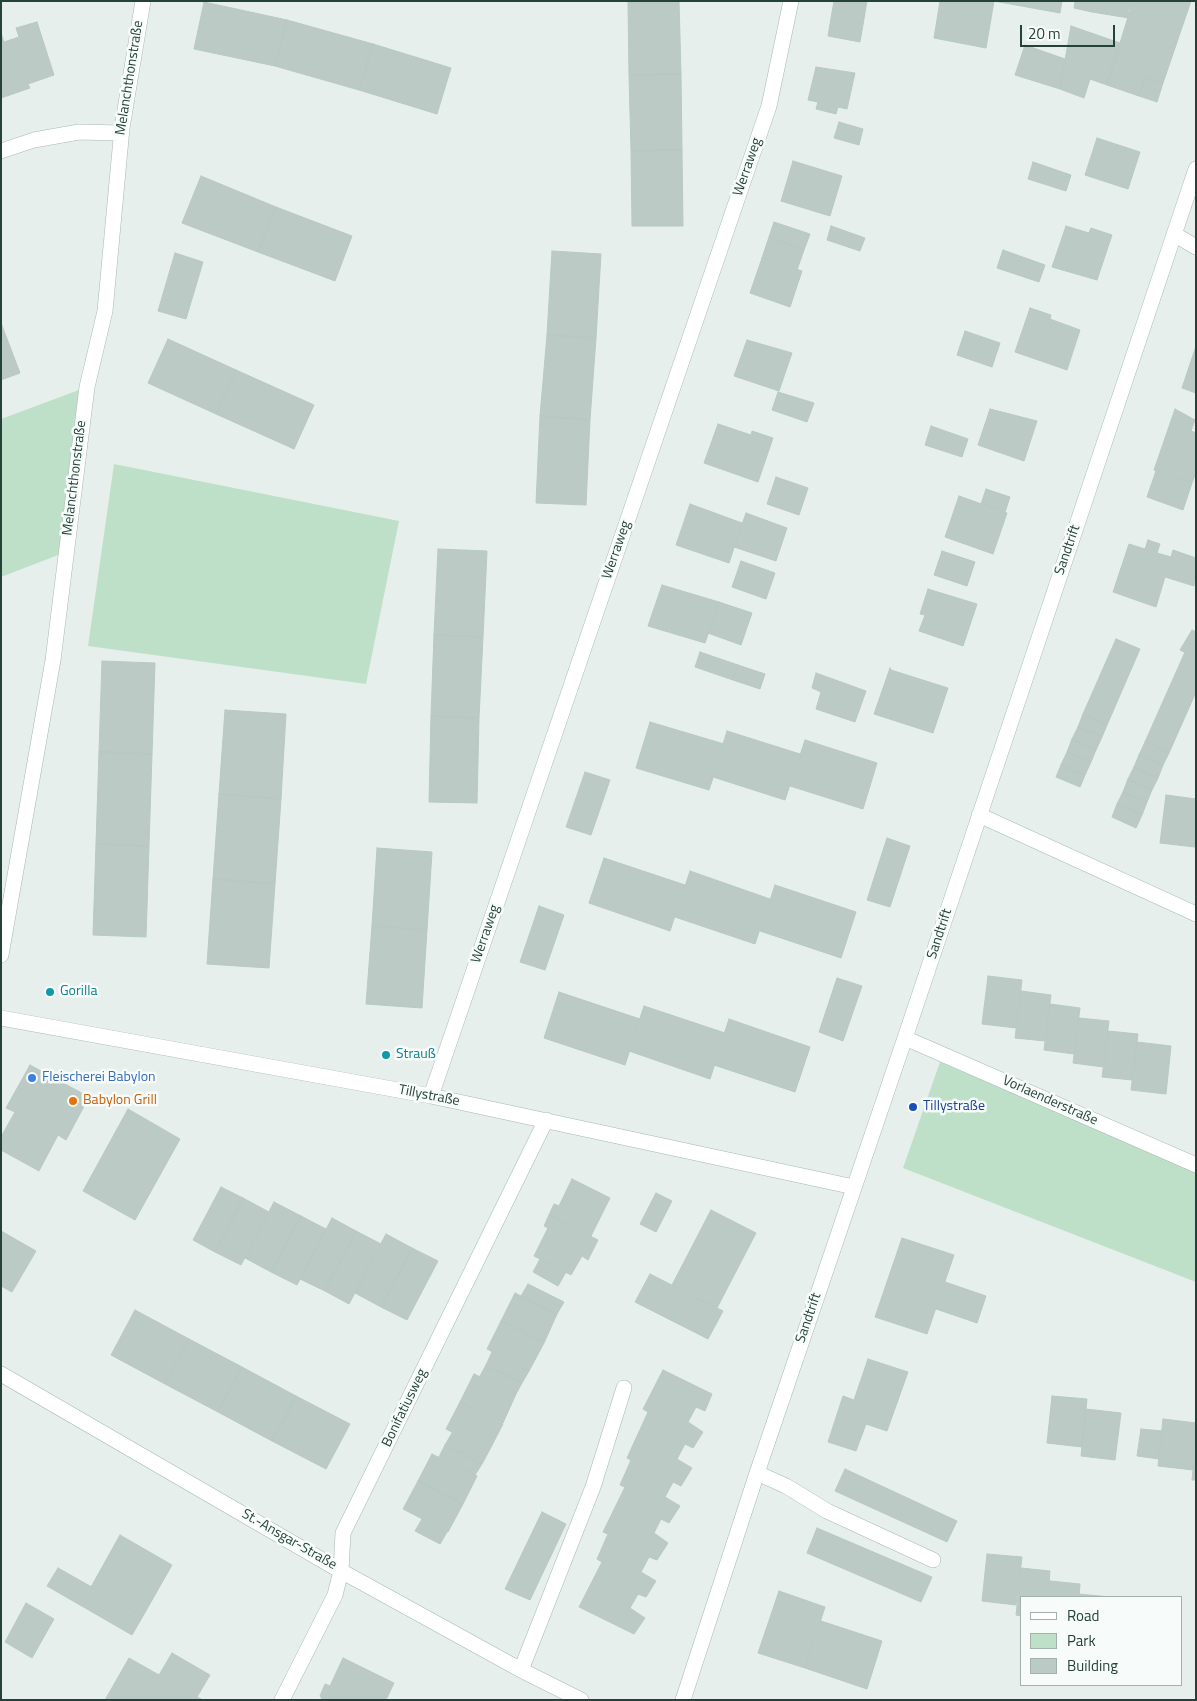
<!DOCTYPE html>
<meta charset="utf-8">
<style>
body{margin:0}
#map{position:relative;width:1197px;height:1701px;overflow:hidden;background:#e6efeb;font-family:"Titillium Web",sans-serif}
canvas{display:block}
.frame{position:absolute;inset:0;border:2px solid #24423a;pointer-events:none}
.legend{position:absolute;left:1020px;top:1596px;width:162px;height:90px;box-sizing:border-box;background:#f7fbf9;border:1px solid #a3b1ad;margin:0;padding:6px 9px;list-style:none;font-size:15px;color:#24423a}
.legend li{display:flex;align-items:center;gap:10px;height:25px}
.legend b{width:25px;border:1px solid #a3b1ad}
.scale{position:absolute;left:1020px;top:25px;width:95px;height:22px;box-sizing:border-box;border:2px solid #24423a;border-top:0;padding-left:6px;font-size:15px;line-height:18px;white-space:nowrap;color:#24423a;-webkit-text-stroke:4px #f7fbf9;paint-order:stroke}
</style>
<div id="map">
<canvas width="1197" height="1701"></canvas>
<div class="frame"></div>
<ul class="legend">
<li><b style="height:6px;background:#fff"></b>Road</li>
<li><b style="height:14px;background:#bfe0c8"></b>Park</li>
<li><b style="height:14px;background:#bbcac4"></b>Building</li>
</ul>
<div class="scale">20 m</div>
</div>
<script>
const g = document.querySelector('canvas').getContext('2d');
g.lineJoin = 'round';
function paint(path, color) { g.fillStyle = color; g.fill(path, 'evenodd'); }
const shape = rows => new Path2D(rows.map(r => 'M' + r).join(''));
function trace(path, color, width, dash) { g.strokeStyle = color; g.lineWidth = width; g.lineCap = dash ? 'butt' : 'round'; g.setLineDash(dash || []); g.stroke(path); }
function drawText(font, color, halo, rows, align = 'center') {
  g.font = font + ' "Titillium Web",sans-serif'; g.lineWidth = 5; g.setLineDash([]); g.textBaseline = 'middle'; g.strokeStyle = halo; g.fillStyle = color; for (const [text, x, y, turn = 0] of rows) {
    g.save(); g.translate(x, y); g.rotate((+turn || 0) * Math.PI / 180); g.textAlign = isNaN(turn) ? turn : align; if (halo) g.strokeText(text, 0, 0); g.fillText(text, 0, 0); g.restore();
  }
}
const green = shape([
 [87,387,66,552,1,577,1,419],
 [114,464,399,521,366,684,88,646],
 [940,1062,1196,1171,1196,1282,903,1168]
]);
const building = shape([
 [628,1,679,1,681,74,629,75,628,1],
 [834,1,867,1,860,42,828,36,834,1],
 [940,1,1062,1,1060,13,994,1,986,48,934,38,940,1],
 [1075,1,1094,1,1092,12,1074,8,1075,1],
 [1094,1,1133,1,1128,12,1130,13,1129,18,1092,12,1094,1],
 [1133,1,1191,1,1163,83,1145,77,1139,96,1107,85,1133,1],
 [204,2,287,20,275,66,194,49,204,2],
 [287,20,373,44,359,90,275,66,287,20],
 [37,22,54,75,28,84,30,88,1,98,1,33,4,42,19,37,16,28,37,22],
 [1071,26,1120,43,1107,85,1090,79,1084,98,1060,89,1071,26],
 [373,44,451,68,437,114,359,90,373,44],
 [1025,45,1065,59,1060,89,1015,75,1025,45],
 [816,67,855,73,847,109,838,107,836,114,816,109,818,102,808,100,816,67],
 [681,74,682,150,631,151,629,75,681,74],
 [1145,77,1163,83,1157,102,1139,96,1145,77],
 [839,122,863,129,859,145,834,138,839,122],
 [1097,138,1140,152,1128,189,1085,175,1097,138],
 [682,150,683,226,632,226,631,151,682,150],
 [793,161,842,176,830,216,781,201,793,161],
 [1033,162,1071,175,1066,191,1028,179,1033,162],
 [201,176,276,207,258,252,182,223,201,176],
 [276,207,352,236,335,281,258,252,276,207],
 [774,222,810,234,804,250,769,237,774,222],
 [831,226,865,238,860,251,827,240,831,226],
 [1066,226,1089,233,1091,228,1112,235,1097,280,1052,267,1066,226],
 [769,237,804,250,797,270,762,258,769,237],
 [1003,250,1045,265,1039,282,997,268,1003,250],
 [552,251,601,254,596,338,547,335,552,251],
 [175,253,203,262,186,319,158,311,175,253],
 [762,258,802,271,790,307,750,293,762,258],
 [1030,308,1051,315,1050,319,1080,330,1067,370,1015,352,1030,308],
 [1,323,20,373,1,380,1,323],
 [965,331,1000,343,992,367,957,355,965,331],
 [547,335,596,338,590,420,540,416,547,335],
 [168,339,236,370,216,414,148,383,168,339],
 [747,340,792,353,779,391,734,376,747,340],
 [1196,346,1196,393,1182,388,1196,346],
 [236,370,314,405,294,449,216,414,236,370],
 [778,392,814,403,807,422,772,410,778,392],
 [990,409,1037,421,1024,461,978,445,990,409],
 [1175,409,1195,420,1191,431,1196,433,1196,473,1192,483,1154,470,1175,409],
 [540,416,590,420,586,505,536,503,540,416],
 [718,424,751,435,752,431,773,438,758,482,704,463,718,424],
 [931,426,968,439,962,457,925,445,931,426],
 [1156,471,1192,483,1183,510,1147,497,1156,471],
 [776,477,808,488,799,515,767,504,776,477],
 [986,489,1010,497,1005,512,981,504,986,489],
 [959,496,1007,513,993,554,945,537,959,496],
 [690,504,742,523,729,563,676,545,690,504],
 [746,513,787,528,776,561,734,547,746,513],
 [1148,540,1160,544,1157,553,1171,557,1173,550,1196,558,1194,586,1165,577,1156,607,1113,592,1129,544,1145,549,1148,540],
 [438,549,487,551,483,637,434,635,438,549],
 [942,551,975,562,967,586,934,575,942,551],
 [741,561,775,573,766,599,732,587,741,561],
 [662,585,719,602,705,643,648,626,662,585],
 [928,589,977,604,963,646,919,631,925,615,920,614,928,589],
 [719,602,752,613,741,645,708,633,719,602],
 [1192,630,1196,632,1196,658,1180,650,1192,630],
 [434,635,483,637,479,718,431,716,434,635],
 [1116,639,1140,649,1107,725,1083,714,1116,639],
 [700,652,738,665,733,680,695,667,700,652],
 [1185,652,1196,658,1196,692,1169,753,1145,742,1185,652],
 [102,661,155,663,152,754,99,752,102,661],
 [738,665,765,674,760,689,733,680,738,665],
 [890,668,891,670,948,688,933,733,874,714,890,668],
 [816,673,866,691,855,722,816,709,821,692,812,688,816,673],
 [225,710,286,714,281,799,219,794,225,710],
 [1083,714,1107,725,1102,737,1078,727,1083,714],
 [431,716,479,718,477,803,429,802,431,716],
 [650,722,724,744,709,790,636,768,650,722],
 [1078,727,1102,737,1096,750,1072,739,1078,727],
 [727,731,800,754,785,800,713,777,727,731],
 [1072,739,1096,750,1091,762,1067,752,1072,739],
 [805,740,877,763,863,809,790,786,805,740],
 [1145,742,1169,753,1163,765,1139,755,1145,742],
 [99,752,152,754,149,846,96,844,99,752],
 [1067,752,1091,762,1085,775,1061,765,1067,752],
 [1139,755,1163,765,1158,778,1134,767,1139,755],
 [1061,765,1085,775,1080,787,1056,777,1061,765],
 [1134,767,1158,778,1152,790,1128,779,1134,767],
 [585,772,610,780,591,835,566,827,585,772],
 [1128,779,1152,790,1147,802,1123,792,1128,779],
 [1123,792,1147,802,1142,815,1117,804,1123,792],
 [219,794,281,799,275,884,213,879,219,794],
 [1166,795,1196,799,1195,847,1160,843,1166,795],
 [1117,804,1142,815,1136,828,1112,817,1117,804],
 [887,838,910,846,890,907,867,900,887,838],
 [96,844,149,846,146,937,93,935,96,844],
 [377,848,432,852,427,930,372,926,377,848],
 [604,858,685,885,670,931,589,903,604,858],
 [690,871,770,899,755,944,675,917,690,871],
 [213,879,275,884,269,968,207,964,213,879],
 [775,885,856,912,841,958,760,931,775,885],
 [539,906,564,915,545,970,520,962,539,906],
 [372,926,427,930,422,1008,366,1004,372,926],
 [988,976,1022,980,1016,1028,982,1024,988,976],
 [837,978,862,986,843,1041,819,1032,837,978],
 [1021,991,1051,995,1045,1041,1015,1038,1021,991],
 [559,992,640,1019,625,1065,544,1038,559,992],
 [1050,1004,1080,1008,1074,1054,1044,1050,1050,1004],
 [644,1006,725,1033,710,1079,629,1051,644,1006],
 [1079,1018,1109,1021,1103,1067,1073,1063,1079,1018],
 [729,1019,810,1047,795,1092,714,1065,729,1019],
 [1108,1031,1138,1034,1132,1080,1102,1077,1108,1031],
 [1137,1042,1171,1046,1166,1094,1131,1090,1137,1042],
 [30,1065,89,1097,66,1140,58,1135,39,1171,1,1150,1,1137,15,1112,6,1108,30,1065],
 [128,1109,180,1139,135,1220,83,1191,128,1109],
 [572,1179,610,1198,591,1236,549,1215,554,1204,559,1206,572,1179],
 [221,1187,243,1198,215,1252,193,1240,221,1187],
 [656,1193,672,1201,656,1232,640,1224,656,1193],
 [243,1198,269,1212,241,1265,215,1252,243,1198],
 [274,1202,301,1216,271,1272,245,1258,274,1202],
 [711,1210,756,1233,717,1308,672,1285,711,1210],
 [549,1215,598,1240,588,1260,582,1256,571,1275,534,1256,548,1228,544,1226,549,1215],
 [301,1216,326,1229,297,1285,271,1272,301,1216],
 [332,1218,356,1231,325,1291,300,1279,332,1218],
 [1,1231,36,1251,12,1292,1,1286,1,1231],
 [356,1231,381,1244,349,1304,325,1291,356,1231],
 [386,1234,412,1248,381,1307,355,1293,386,1234],
 [902,1238,954,1255,927,1334,875,1317,902,1238],
 [412,1248,438,1261,407,1320,381,1307,412,1248],
 [540,1259,566,1272,558,1286,533,1272,540,1259],
 [650,1274,723,1311,708,1339,635,1302,650,1274],
 [945,1282,986,1296,977,1323,936,1309,945,1282],
 [528,1284,564,1302,557,1314,521,1296,528,1284],
 [515,1293,557,1314,544,1343,501,1321,515,1293],
 [135,1310,189,1339,165,1384,111,1355,135,1310],
 [501,1321,544,1343,529,1371,487,1349,501,1321],
 [189,1339,242,1367,218,1412,165,1384,189,1339],
 [492,1352,529,1371,522,1383,486,1365,492,1352],
 [868,1359,908,1372,887,1431,866,1424,856,1451,828,1442,843,1396,854,1400,868,1359],
 [486,1365,522,1383,516,1394,480,1376,486,1365],
 [242,1367,296,1396,272,1441,218,1412,242,1367],
 [663,1370,712,1394,705,1411,696,1407,688,1422,703,1432,693,1448,685,1444,677,1459,692,1468,681,1486,673,1482,665,1497,680,1506,669,1523,661,1519,654,1533,668,1543,657,1560,649,1557,641,1572,656,1581,646,1597,638,1594,630,1608,645,1618,634,1634,579,1607,602,1562,597,1559,608,1534,603,1532,625,1487,620,1485,631,1460,627,1458,648,1412,643,1409,663,1370],
 [474,1374,516,1394,503,1423,460,1402,474,1374],
 [296,1396,350,1424,326,1469,272,1441,296,1396],
 [1052,1396,1087,1399,1082,1447,1047,1443,1052,1396],
 [460,1402,503,1424,489,1451,446,1429,460,1402],
 [1086,1409,1121,1413,1115,1460,1081,1456,1086,1409],
 [1163,1419,1196,1423,1193,1470,1158,1466,1163,1419],
 [1141,1429,1162,1431,1159,1459,1137,1456,1141,1429],
 [452,1433,489,1451,482,1464,445,1445,452,1433],
 [1196,1443,1196,1480,1192,1480,1196,1443],
 [445,1445,482,1464,475,1475,439,1457,445,1445],
 [432,1454,477,1476,463,1504,418,1481,432,1454],
 [845,1469,957,1521,947,1542,835,1491,845,1469],
 [418,1481,463,1504,448,1532,403,1509,418,1481],
 [542,1512,566,1524,530,1600,505,1589,542,1512],
 [422,1519,447,1532,440,1544,415,1531,422,1519],
 [817,1528,932,1577,921,1602,807,1553,817,1528],
 [120,1535,172,1565,143,1616,91,1587,120,1535],
 [987,1554,1022,1557,1016,1605,982,1601,987,1554],
 [58,1568,143,1616,132,1635,47,1586,58,1568],
 [1021,1568,1050,1571,1048,1597,1021,1597,1021,1616,1016,1615,1021,1568],
 [1050,1581,1080,1584,1079,1597,1048,1597,1050,1581],
 [779,1591,825,1607,805,1668,758,1653,779,1591],
 [1079,1594,1110,1597,1079,1597,1079,1594],
 [26,1603,54,1619,32,1658,5,1642,26,1603],
 [821,1621,882,1641,867,1689,805,1668,821,1621],
 [172,1653,210,1675,197,1697,203,1700,105,1700,129,1658,159,1675,172,1653],
 [343,1658,394,1683,386,1700,323,1700,320,1696,325,1684,330,1686,343,1658]
]);
const minor = shape([
 [1,151,34,140,79,132,121,133],
 [1174,234,1196,247],
 [979,815,1196,914],
 [1,955,53,660,87,387,105,311,122,128,143,1],
 [1,1018,431,1096,854,1187],
 [905,1038,1196,1165],
 [431,1096,769,106,791,1],
 [1,1374,341,1571,521,1670,581,1700],
 [757,1473,786,1486,827,1511,933,1560],
 [521,1670,593,1487,624,1388],
 [282,1700,335,1595,341,1571,343,1533,546,1120],
 [683,1700,757,1473,905,1038,1196,169]
]);
const markers = [
 [50,992,5,"#0f9aa8"],
 [386,1055,5,"#0f9aa8"],
 [32,1078,5,"#3f7fe0"],
 [73,1101,5,"#e8710a"],
 [913,1107,5,"#1a4fb4"]
];
const streetNames = [
 ["Melanchthonstraße",130,78,-81],
 ["Werraweg",748,167,-71],
 ["Melanchthonstraße",75,478,-83],
 ["Werraweg",617,550,-71],
 ["Sandtrift",1068,550,-71],
 ["Werraweg",486,934,-71],
 ["Sandtrift",940,934,-72],
 ["Tillystraße",429,1096,11],
 ["Vorlaenderstraße",1050,1101,24],
 ["Sandtrift",809,1318,-71],
 ["Bonifatiusweg",405,1408,-64],
 ["St.-Ansgar-Straße",289,1540,30]
];
const cultureNames = [
 ["Gorilla",60,992],
 ["Strauß",396,1055]
];
const shopNames = [
 ["Fleischerei Babylon",42,1078]
];
const foodNames = [
 ["Babylon Grill",83,1101]
];
const transitNames = [
 ["Tillystraße",923,1107]
];
paint(green, '#bfe0c8');
paint(building, '#bbcac4');
trace(building, '#b8c9c2', 1);
trace(minor, '#a8b8b2', 16);
trace(minor, '#fff', 15);
for (const [x, y, r, color] of markers) { const dot = new Path2D(); dot.arc(x, y, r, 0, 2 * Math.PI); g.fillStyle = color; g.fill(dot); trace(dot, '#f7fbf9', 2); }
drawText('14px', '#24423a', '#f7fbf9', streetNames);
drawText('14px', '#0d838f', '#f7fbf9', cultureNames, 'left');
drawText('14px', '#366cbe', '#f7fbf9', shopNames, 'left');
drawText('14px', '#c56008', '#f7fbf9', foodNames, 'left');
drawText('14px', '#164399', '#f7fbf9', transitNames, 'left');
</script>
